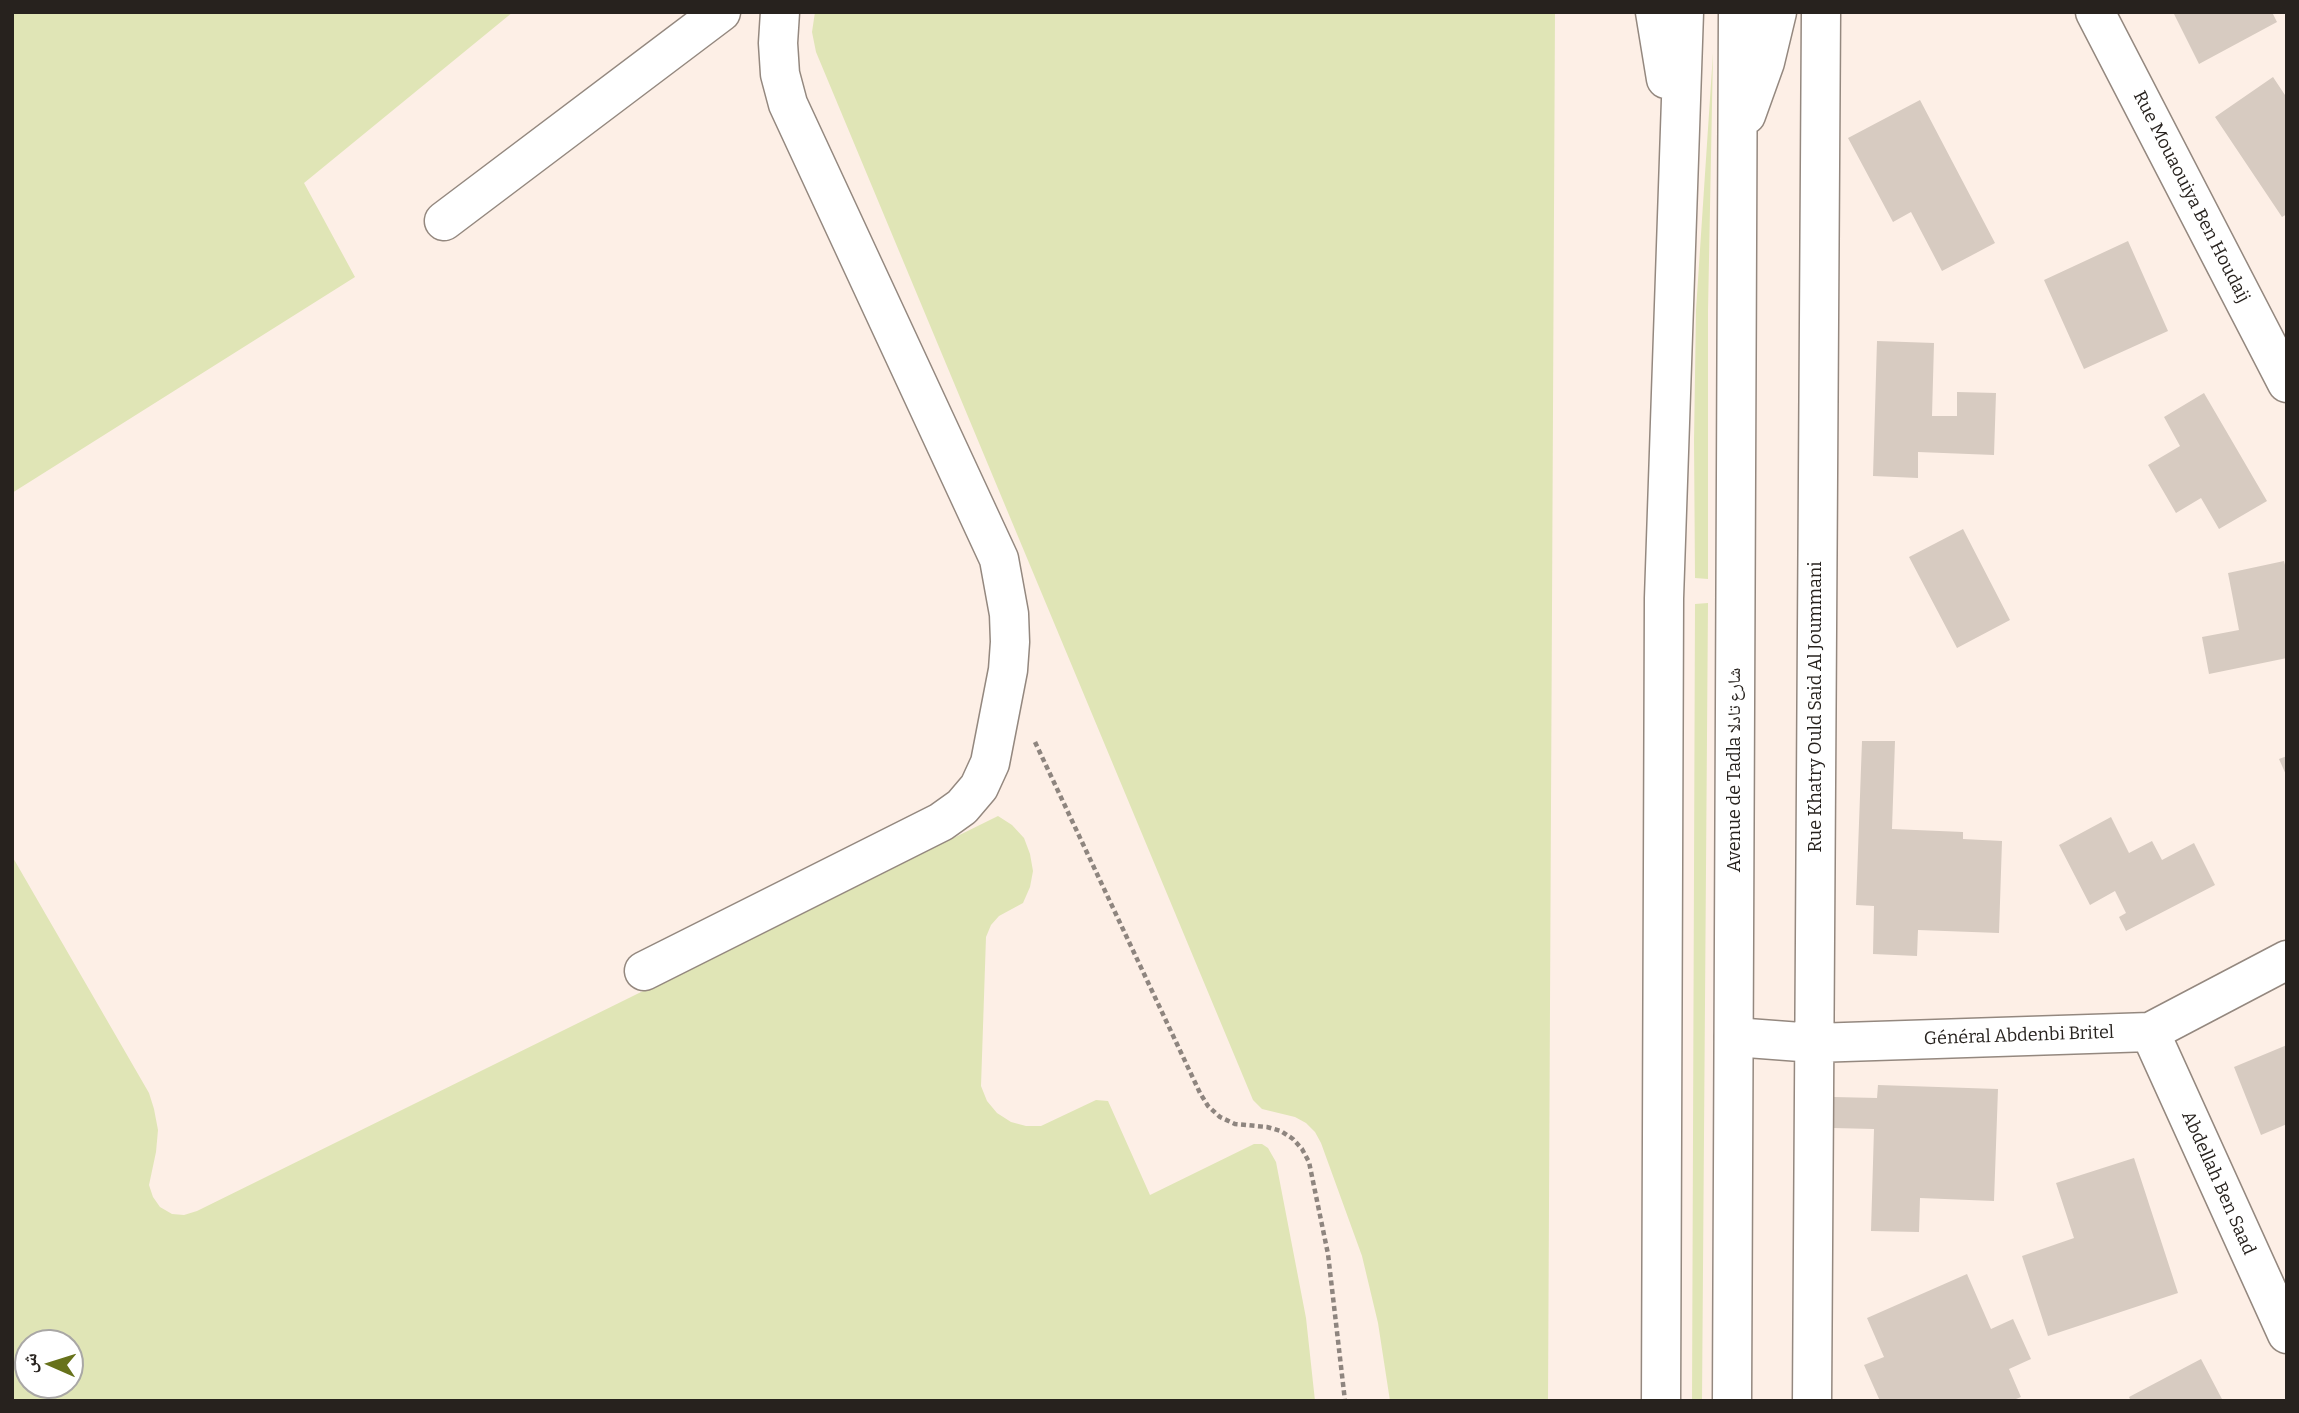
<!DOCTYPE html>
<meta charset="utf-8">
<style>
body{margin:0}
#map{position:relative;width:2299px;height:1413px;overflow:hidden;background:#fdefe6;font-family:Bitter,"Noto Naskh Arabic",serif}
canvas{display:block}
.frame{position:absolute;inset:0;border:14px solid #27221e;pointer-events:none}
.north{position:absolute;left:14px;top:1329px;width:70px;height:70px;box-sizing:border-box;background:#fff;border:2px solid #a9a7a5;border-radius:50%;rotate:273deg;font-size:19px;font-weight:700;line-height:28px;text-align:center;color:#27221e}
.north::after{content:'';display:block;margin:auto;width:24px;height:32px;background:#67721b;clip-path:polygon(50% 0,100% 100%,50% 72%,0 100%)}
</style>
<div id="map">
<canvas width="2299" height="1413"></canvas>
<div class="frame"></div>
<div class="north">ش</div>
</div>
<script>
const g = document.querySelector('canvas').getContext('2d');
g.lineJoin = 'round';
function paint(path, color) { g.fillStyle = color; g.fill(path, 'evenodd'); }
const shape = rows => new Path2D(rows.map(r => 'M' + r).join(''));
function trace(path, color, width, dash) { g.strokeStyle = color; g.lineWidth = width; g.lineCap = dash ? 'butt' : 'round'; g.setLineDash(dash || []); g.stroke(path); }
function drawText(font, color, halo, rows, align = 'center') {
  g.font = font + ' Bitter,"Noto Naskh Arabic",serif'; g.lineWidth = 6; g.setLineDash([]); g.textBaseline = 'middle'; g.strokeStyle = halo; g.fillStyle = color; for (const [text, x, y, turn = 0] of rows) {
    g.save(); g.translate(x, y); g.rotate((+turn || 0) * Math.PI / 180); g.textAlign = isNaN(turn) ? turn : align; if (halo) g.strokeText(text, 0, 0); g.fillText(text, 0, 0); g.restore();
  }
}
const green = shape([
 [12,12,513,12,304,183,355,277,12,493],
 [815,12,1555,12,1548,1401,1390,1401,1378,1323,1362,1256,1321,1143,1315,1132,1306,1123,1295,1117,1262,1109,1253,1100,816,52,812,32],
 [1713,53,1708,311,1708,579,1695,578,1694,440,1696,310],
 [1708,603,1702,1401,1692,1401,1695,604],
 [998,816,1012,825,1024,838,1030,854,1033,871,1030,887,1023,903,999,916,991,925,986,937,981,1086,987,1101,997,1113,1011,1122,1026,1126,1041,1126,1096,1100,1108,1101,1150,1195,1254,1144,1262,1144,1268,1148,1276,1162,1306,1318,1315,1401,12,1401,12,856,149,1093,154,1109,158,1130,156,1152,149,1185,153,1197,160,1207,172,1214,184,1215,197,1211],
 [28,1343,70,1343,70,1385,28,1385]
]);
const building = shape([
 [2173,12,2272,12,2277,22,2199,64],
 [2273,77,2287,98,2287,214,2282,217,2215,117],
 [1920,100,1995,243,1942,271,1911,212,1893,222,1848,138],
 [2128,241,2168,331,2084,369,2044,280],
 [1877,341,1934,343,1932,416,1957,416,1957,392,1996,393,1994,455,1918,452,1918,478,1873,476],
 [2204,393,2267,501,2219,529,2201,498,2176,513,2148,465,2180,446,2164,417],
 [1963,529,2010,620,1957,648,1909,557],
 [2284,561,2287,573,2287,658,2209,674,2202,637,2239,630,2228,573],
 [1862,741,1895,741,1892,829,1963,832,1963,839,2002,841,1999,933,1918,930,1917,956,1873,954,1874,906,1856,905],
 [2287,756,2287,777,2279,759],
 [2111,817,2129,853,2152,841,2162,860,2194,843,2215,885,2126,931,2119,917,2126,913,2115,891,2090,905,2059,845],
 [2287,1045,2287,1124,2261,1135,2234,1067],
 [1878,1085,1998,1089,1994,1201,1920,1198,1919,1232,1871,1231,1874,1129,1833,1128,1834,1097,1877,1098],
 [2134,1158,2178,1293,2048,1336,2022,1256,2074,1238,2056,1183],
 [1967,1274,1991,1329,2013,1319,2031,1359,2009,1369,2021,1397,2011,1401,1880,1401,1864,1365,1884,1357,1867,1318],
 [2201,1359,2223,1401,2131,1401,2129,1397]
]);
const path = shape([
 [1035,742,1200,1093,1208,1106,1220,1117,1235,1124,1267,1127,1281,1131,1293,1139,1302,1149,1309,1162,1328,1254,1345,1401]
]);
const minor = shape([
 [2095,12,2287,383],
 [444,221,721,12],
 [644,971,941,822,962,807,979,787,990,763,1008,670,1010,642,1009,614,999,559,788,104,780,74,778,43,780,12],
 [2150,1032,2287,1334],
 [1734,1037,1814,1043,2150,1032,2287,960],
 [1812,1401,1821,12]
]);
const major = shape([
 [1655,12,1666,79],
 [1746,115,1765,62,1777,12],
 [1661,1401,1664,598,1684,12],
 [1732,1401,1738,12]
]);
const streetNames = [
 ["Rue Mouaouiya Ben Houdaij",2191,197,63],
 ["Rue Khatry Ould Said Al Joummani",1816,707,-90],
 ["Avenue de Tadla شارع تادلا",1735,770,-90],
 ["Général Abdenbi Britel",2019,1036,-2],
 ["Abdellah Ben Saad",2218,1183,66]
];
paint(green, '#e0e5b6');
paint(building, '#d7cbc1');
trace(minor, '#94887f', 41);
trace(major, '#94887f', 41);
trace(path, '#8e857f', 4.5, [5, 3.5]);
trace(minor, '#fff', 38);
trace(major, '#fff', 38);
drawText('18px', '#27221e', '#fff', streetNames);
</script>
